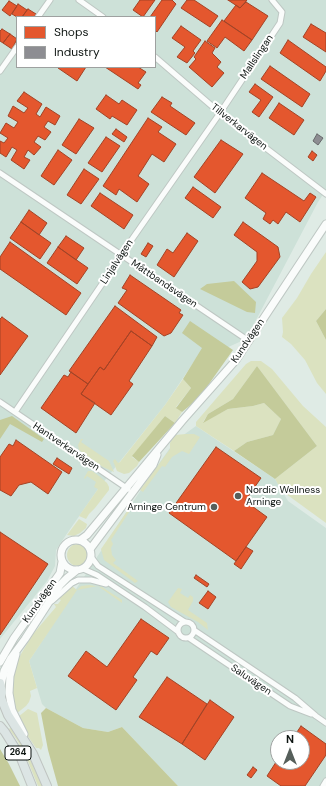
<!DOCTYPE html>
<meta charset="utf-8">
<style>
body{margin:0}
#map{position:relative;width:326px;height:786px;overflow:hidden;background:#dfebe5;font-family:"DM Sans",sans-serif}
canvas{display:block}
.legend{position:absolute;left:16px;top:16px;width:140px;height:52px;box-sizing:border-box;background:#fff;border:1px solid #9ea1a0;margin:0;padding:5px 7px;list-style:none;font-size:12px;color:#0d1411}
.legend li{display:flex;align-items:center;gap:8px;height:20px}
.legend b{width:20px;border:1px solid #9ea1a0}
.north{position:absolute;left:270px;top:730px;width:40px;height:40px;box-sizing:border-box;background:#fff;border:1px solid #9ea1a0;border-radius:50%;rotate:0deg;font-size:11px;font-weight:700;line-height:16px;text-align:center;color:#0d1411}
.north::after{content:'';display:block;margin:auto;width:14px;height:18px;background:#565f5b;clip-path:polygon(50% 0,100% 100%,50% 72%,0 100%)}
</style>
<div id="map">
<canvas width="326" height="786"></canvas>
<ul class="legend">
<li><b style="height:11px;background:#e4572e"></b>Shops</li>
<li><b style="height:11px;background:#8d8d92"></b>Industry</li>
</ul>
<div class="north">N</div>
</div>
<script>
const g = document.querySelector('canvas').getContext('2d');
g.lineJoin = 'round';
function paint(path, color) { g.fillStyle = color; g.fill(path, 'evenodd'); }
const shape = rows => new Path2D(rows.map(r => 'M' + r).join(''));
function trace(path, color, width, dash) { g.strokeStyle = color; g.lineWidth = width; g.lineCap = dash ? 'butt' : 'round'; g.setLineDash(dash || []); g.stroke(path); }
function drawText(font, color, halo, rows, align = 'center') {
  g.font = font + ' "DM Sans",sans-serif'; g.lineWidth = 4; g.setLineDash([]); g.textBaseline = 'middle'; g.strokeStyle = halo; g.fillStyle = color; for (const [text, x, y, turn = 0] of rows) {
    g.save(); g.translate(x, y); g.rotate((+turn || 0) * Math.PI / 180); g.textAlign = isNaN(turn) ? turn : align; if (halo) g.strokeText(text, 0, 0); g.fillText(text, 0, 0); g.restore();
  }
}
const built = shape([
 [0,0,326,0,326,190,318,202,246,339,193,363,165,405,98,489,66,535,56,550,55,566,47,581,0,639],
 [17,17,155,17,155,67,17,67],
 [196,426,275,479,288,501,326,528,326,786,178,786,122,727,108,732,83,728,46,708,42,704,29,661,150,476,175,441],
 [278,738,302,738,302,762,278,762]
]);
const green = shape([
 [326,252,326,309,316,321,326,340,326,394,317,383,305,360,291,344,282,337,283,332,282,318,297,298,311,274],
 [251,361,261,361,272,369,303,406,326,427,326,523,282,491,275,479,317,446,257,366,233,399,208,414,203,422,228,409,253,406,264,403,281,419,273,435,247,442,234,451,196,426,196,422,246,364],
 [183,379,191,388,176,407,182,412,175,423,165,416,132,457,139,462,137,466,129,473,124,474,117,471,113,461,115,459,118,463,120,462,165,405],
 [186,434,194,434,200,437,189,454,182,451,172,457,165,467,162,466,143,492,140,490,170,449,170,443,173,437,175,435],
 [81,439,83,439,81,442,109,461,114,472,103,467,79,450,78,445],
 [88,471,92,471,99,476,107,483,109,487,109,490,95,508,89,514,86,519,79,516,98,489,94,487,96,482,87,476,85,479,84,478],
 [135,503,111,540,113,544,111,548,112,555,116,560,113,563,138,581,135,583,104,560,101,549,132,504],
 [79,519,87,524,86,528,80,533,74,536,67,535],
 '67 555a11 11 0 1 1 22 0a11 11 0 1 1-22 0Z',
 [89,585,102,587,122,600,122,603,98,586,77,590,29,661,37,688,30,691,31,696,29,702,26,706,16,714,11,691,14,668,21,654,33,634,56,607,54,604,58,604,61,600,59,599,66,590,72,586,77,590,81,586],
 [178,588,182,589,180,593,188,598,190,595,193,597,193,601,188,610,207,623,208,630,198,622,171,607,168,602],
 [28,709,37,713,43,745,41,750,39,748,36,748,27,735,18,717],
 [12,727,30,759,42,786,38,786,27,759,17,740,9,729]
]);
const forest = shape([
 [234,281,256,302,255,313,247,312,200,289,207,284],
 [326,309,326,340,316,321],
 [190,321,233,350,199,398,182,412,176,408,191,388,183,379,202,348,182,333],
 [257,366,317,446,275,479,234,451,247,442,273,435,281,419,264,403,253,406,228,409,203,423,208,414,233,399],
 [12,416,44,439,42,442,10,424,0,439,0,420],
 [165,416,175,423,139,462,132,456],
 [46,708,83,728,108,732,122,727,178,786,58,786,48,750,41,713],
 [0,749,9,764,20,786,0,786]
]);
const shops = shape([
 [140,0,155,0,143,17,133,10,140,0],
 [162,0,172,0,176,4,157,32,155,30,155,17,150,17,162,0],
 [187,0,194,0,218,16,210,27,181,8,187,0],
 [228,0,247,0,240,8,228,0],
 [9,1,17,6,10,16,2,10,9,1],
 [246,2,268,16,252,40,224,21,236,5,240,8,246,2],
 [18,4,27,10,22,17,17,17,12,14,18,4],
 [28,9,36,14,34,17,22,17,28,9],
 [222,20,252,40,244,51,225,37,217,48,207,41,222,20],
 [311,24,326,33,326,52,303,37,311,24],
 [181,26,201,40,193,51,195,53,187,63,177,57,185,47,172,38,181,26],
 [2,29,10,34,3,43,0,41,0,31,2,29],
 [10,34,17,39,12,49,3,43,10,34],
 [288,40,326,67,326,71,320,81,280,53,288,40],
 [205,41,215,48,212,53,221,62,217,67,224,73,212,87,189,67,196,59,194,57,205,41],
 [270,66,310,94,302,107,261,79,270,66],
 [58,67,86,67,77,81,58,68,58,67],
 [105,67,138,67,146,72,138,83,141,85,138,89,105,67],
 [255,84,273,97,259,117,252,112,261,100,249,92,255,84],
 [24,92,42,104,36,114,40,117,46,107,60,116,55,125,48,121,44,127,51,132,45,140,38,136,34,142,41,147,34,155,28,150,24,157,30,160,24,169,11,160,17,150,12,147,6,157,0,153,0,141,4,143,8,138,0,133,6,123,14,128,18,122,8,116,13,106,24,113,28,108,17,101,24,92],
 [106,95,119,104,122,100,137,110,127,125,112,116,110,119,96,109,106,95],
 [162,97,172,103,170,106,195,123,186,135,151,112,162,97],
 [279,103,304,120,294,135,269,118,279,103],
 [148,118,162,127,158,132,176,144,164,162,152,154,138,176,149,184,137,202,119,189,116,195,103,186,148,118],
 [79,119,94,128,76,154,62,145,79,119],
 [116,129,127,137,124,142,112,134,116,129],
 [106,137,120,146,102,172,88,163,106,137],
 [221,140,243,154,215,193,194,177,221,140],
 [58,150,72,160,54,185,41,176,58,150],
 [312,151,317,155,313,161,308,157,312,151],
 [84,169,99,179,81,204,67,195,84,169],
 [262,173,304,201,310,193,316,197,300,222,286,212,278,224,273,220,270,224,263,219,266,213,245,198,262,173],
 [193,187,221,207,213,218,185,198,193,187],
 [100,193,133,215,124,229,91,206,100,193],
 [29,210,47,223,39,235,21,222,29,210],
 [21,222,51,243,40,259,10,238,21,222],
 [243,222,278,247,280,257,258,287,250,289,242,282,257,261,257,252,234,235,243,222],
 [187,233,198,241,174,277,157,265,167,249,173,253,187,233],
 [66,236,84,248,76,260,58,247,66,236],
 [10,242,81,293,66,315,0,269,0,257,10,242],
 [148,243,153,246,146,257,141,254,148,243],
 [58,247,88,268,77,284,47,263,58,247],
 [130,275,181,310,179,313,183,315,171,333,164,336,118,303,127,290,122,288,130,275],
 [115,306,157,337,152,346,131,331,104,370,100,367,88,384,69,371,115,306],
 [2,317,28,336,0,375,0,319,2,317],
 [131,331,152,346,129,381,133,384,111,415,81,394,100,367,104,370,131,331],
 [71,372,88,384,81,394,95,403,76,433,41,408,64,375,68,377,71,372],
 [16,440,62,472,48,494,31,482,19,485,11,496,0,490,0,457,9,444,13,446,16,440],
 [216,447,261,478,245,501,267,517,236,561,169,513,216,447],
 [57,458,72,468,69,474,53,464,57,458],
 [0,532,48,564,0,635,0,532],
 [246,547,253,551,241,569,234,564,246,547],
 [196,575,209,584,207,587,194,578,196,575],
 [208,591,216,597,208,609,199,603,208,591],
 [141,619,169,638,157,655,151,651,133,677,137,680,116,710,68,676,86,651,107,667,141,619],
 [167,677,207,704,182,744,139,717,167,677],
 [210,700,234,717,205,760,182,744,210,700],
 [301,726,326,744,326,755,305,786,281,786,267,776,278,759,278,762,302,762,302,738,293,738,301,726],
 [253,767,257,770,251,778,247,775,253,767]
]);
const industry = shape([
 [317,134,323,138,318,145,313,141,317,134]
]);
const minor = shape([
 [79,0,103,17],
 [38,17,50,0],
 [155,57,220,113,326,194],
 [0,71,17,47],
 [0,173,249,341],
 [0,402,128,489],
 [15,412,102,284,121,255,220,113,280,23,282,12,272,0],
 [92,558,98,566,185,622],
 [83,569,97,575,145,607,177,631],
 [52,601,72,583,78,580,91,580,106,584],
 '178 630a8 8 0 1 1 16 0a8 8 0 1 1-16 0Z',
 [194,630,295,698,316,716,326,723],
 [189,638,290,706,311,714],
 [323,786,326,781]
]);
const tertiary = shape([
 '61 555a15 15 0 1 1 30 0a15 15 0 1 1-30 0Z',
 [80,540,87,535,182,421,236,360,326,224],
 [91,548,153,465,157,455],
 [16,654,10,676,9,693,12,710,24,734],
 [0,662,14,638,60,573,62,562],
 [1,685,4,671,11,658,25,639,60,585,67,578,77,570]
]);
const primary = shape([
 [0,683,2,692,0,700],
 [1,698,8,715,33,754,47,786],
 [0,726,5,732,20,756,32,786]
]);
const markers = [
 [238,496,4,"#565f5b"],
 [214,507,4,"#565f5b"]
];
const shields = [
 [18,753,26]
];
const shieldNames = [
 ["264",18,753]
];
const streetNames = [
 ["Mallslingan",257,57,-56],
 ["Tillverkarvägen",239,127,38],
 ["Linjalvägen",117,262,-57],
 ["Måttbandsvägen",164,284,34],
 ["Kundvägen",248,341,-56],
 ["Hantverkarvägen",66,447,34],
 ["Kundvägen",40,601,-55],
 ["Saluvägen",251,680,34]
];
const poiNames = [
 ["Nordic Wellness",246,490],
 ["Arninge",246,502],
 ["Arninge Centrum",206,507,"right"]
];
paint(built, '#cde1d8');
paint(green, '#dbe2c0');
paint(forest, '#c4cb9a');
paint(shops, '#e4572e');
trace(shops, '#a44325', 1);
paint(industry, '#8d8d92');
trace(industry, '#67696b', 1);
trace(minor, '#bec7c3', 7);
trace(tertiary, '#bec7c3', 9);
trace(primary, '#bfc4c1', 10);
trace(minor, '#fafcfb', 5);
trace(tertiary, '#fafcfb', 7);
trace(primary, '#dce5e4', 8);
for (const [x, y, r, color] of markers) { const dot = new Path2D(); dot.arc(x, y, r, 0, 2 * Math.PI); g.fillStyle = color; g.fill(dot); trace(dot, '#fff', 1.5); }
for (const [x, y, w] of shields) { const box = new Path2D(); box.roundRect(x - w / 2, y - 7, w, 14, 3); g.fillStyle = '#fff'; g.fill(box); trace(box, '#0d1411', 1); }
drawText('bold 9px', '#0d1411', null, shieldNames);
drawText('10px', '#0d1411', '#fff', streetNames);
drawText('10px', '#0d1411', '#fff', poiNames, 'left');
</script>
